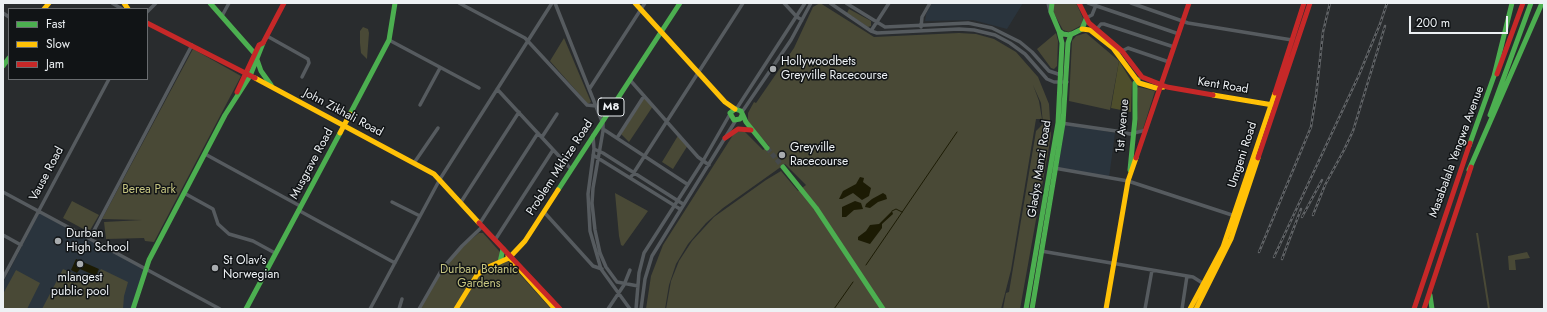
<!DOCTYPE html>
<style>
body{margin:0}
#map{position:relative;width:1547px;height:312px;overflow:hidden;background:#292c2e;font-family:Jost,sans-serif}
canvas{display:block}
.frame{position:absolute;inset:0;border:4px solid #edf1f4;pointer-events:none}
.legend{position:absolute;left:8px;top:8px;width:140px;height:72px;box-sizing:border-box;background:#111416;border:1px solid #696c6f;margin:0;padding:5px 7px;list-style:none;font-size:12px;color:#edf1f4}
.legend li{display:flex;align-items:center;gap:8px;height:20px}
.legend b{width:20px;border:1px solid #696c6f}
.scale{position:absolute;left:1409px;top:16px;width:99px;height:18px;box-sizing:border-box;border:2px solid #edf1f4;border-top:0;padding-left:5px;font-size:12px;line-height:14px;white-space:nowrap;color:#edf1f4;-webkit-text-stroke:3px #111416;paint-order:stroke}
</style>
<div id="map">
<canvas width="1547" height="312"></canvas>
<div class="frame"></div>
<ul class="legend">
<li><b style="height:5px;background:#4caf50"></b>Fast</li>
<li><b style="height:5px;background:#ffc107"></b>Slow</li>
<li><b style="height:5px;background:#c62828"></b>Jam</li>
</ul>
<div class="scale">200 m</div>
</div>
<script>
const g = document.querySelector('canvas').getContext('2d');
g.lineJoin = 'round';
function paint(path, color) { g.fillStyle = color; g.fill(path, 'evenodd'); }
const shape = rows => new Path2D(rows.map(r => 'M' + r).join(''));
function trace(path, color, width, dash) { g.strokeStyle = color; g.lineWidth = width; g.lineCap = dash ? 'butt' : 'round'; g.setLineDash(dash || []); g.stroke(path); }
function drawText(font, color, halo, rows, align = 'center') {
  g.font = font + ' Jost,sans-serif'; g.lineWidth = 3; g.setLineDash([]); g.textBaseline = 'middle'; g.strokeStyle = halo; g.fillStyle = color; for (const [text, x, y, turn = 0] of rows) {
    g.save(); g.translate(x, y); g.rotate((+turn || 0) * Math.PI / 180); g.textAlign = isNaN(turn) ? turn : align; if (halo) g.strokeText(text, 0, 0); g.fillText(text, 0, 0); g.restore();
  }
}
const built = shape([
 [932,3,1023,3,1007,29,973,20,925,21,926,14],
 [1064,123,1115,133,1109,178,1057,169],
 [39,213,144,269,132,309,3,309,3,283]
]);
const green = shape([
 [820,3,874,37,959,33,976,34,994,39,1016,52,1038,77,1049,104,1051,136,1020,309,1003,309,1006,293,1009,292,1036,131,1043,124,1041,103,1033,85,1039,101,1042,119,1036,119,1011,270,1001,309,666,309,671,281,679,261,692,241,714,217,766,180,781,171,798,191,806,185,785,164,723,208,706,223,688,244,676,264,669,285,665,309,646,309,651,276,663,245,733,135,737,132,744,131,763,150,769,146,748,122,748,113,754,102,756,103,794,48,813,7],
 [1054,3,1076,3,1083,18,1082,25,1069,32,1063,30,1052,10],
 [849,9,871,21,871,26,868,27,847,13],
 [363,27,368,29,369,33,367,59,361,53,360,43,360,31],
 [1056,33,1058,41,1057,66,1054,69,1051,68,1037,49],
 [1086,33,1119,61,1110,110,1069,101,1072,41,1076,36],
 [564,38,591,102,588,104,550,61],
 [193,49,241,76,154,242,145,241,144,238,106,239,104,222,142,220,102,219],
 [1139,87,1155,91,1143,129,1137,131,1138,104,1137,88],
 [645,96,653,106,629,142,621,134],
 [679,134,688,145,673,169,662,162],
 [615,193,648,211,623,246,621,245,619,236],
 [72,201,99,215,89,232,63,218],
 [479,233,483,233,551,309,419,309,434,282,459,249],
 [1476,233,1478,233,1490,309,1488,309],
 [1527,252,1530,258,1515,260,1516,270,1509,270,1508,256],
 [63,269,77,275,96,277,101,269,128,282,124,296,123,309,42,309],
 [16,270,40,283,27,309,3,309,3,294]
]);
const forest = shape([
 [1119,61,1132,82,1131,112,1111,108]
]);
const water = shape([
 [860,177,864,178,863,182,871,188,869,196,862,200,853,193,842,199,839,199,843,191,856,184],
 [883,193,886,195,887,199,878,202,870,208,865,207,866,204,872,199],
 [855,201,861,203,863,209,854,210,846,217,842,217,842,207],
 [892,211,893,214,882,224,882,228,870,244,858,240,858,237,866,231,870,225,879,224],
 [76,259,99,269,96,276,80,269,77,273,71,270]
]);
const stream = shape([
 [892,211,896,209,902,212],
 [866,265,957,132],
 [834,309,853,282]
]);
const secondaryTunnel = shape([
 [767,148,783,167]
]);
const street = shape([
 [112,3,122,9],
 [459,3,525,38,587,105,596,106],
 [555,3,603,124,603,131,593,188,592,203,595,230,600,253,606,267,617,282,638,286],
 [784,3,797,17,802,20],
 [830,3,871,31,877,33,959,29,974,30,995,35,1010,43,1025,54,1047,79,1054,82,1067,82],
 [846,3,885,27,968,23,992,28,1020,42,1032,52,1049,71,1061,75],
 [1048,3,1050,11],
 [1088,3,1179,34],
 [1131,3,1188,23,1292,40],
 [147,12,156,3],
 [3,13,9,17],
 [222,16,229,3],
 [1086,18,1092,15,1096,5],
 [921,27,922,17,930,3],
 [1096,30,1101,24,1104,24,1174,47],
 [871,31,889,3],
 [267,36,308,59,309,63,302,77],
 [389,40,479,88],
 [1120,52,1128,48,1169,62],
 [630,80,698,157,709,165],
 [590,88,645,3],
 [497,89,571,169],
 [420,105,440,68],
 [737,108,805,3],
 [742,112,791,40,811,3],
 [1061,123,1116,131,1130,134,1146,130],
 [603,129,687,184],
 [593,135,594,149,588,194,590,231,601,269,630,309],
 [542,137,557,114],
 [617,138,644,96],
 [594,149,603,153,683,204],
 [205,154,300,206],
 [593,155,680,209],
 [414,163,438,128],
 [1054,168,1128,181,1235,216],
 [631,177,743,3],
 [3,192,220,309],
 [184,193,213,209,218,224,229,234,253,241,275,253],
 [392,202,420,216],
 [461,202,519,112],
 [298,210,395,263],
 [544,212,593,266,602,269],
 [480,223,538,133],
 [3,235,21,245],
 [90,238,192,45],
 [495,240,553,150],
 [1041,251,1193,277,1204,284],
 [3,278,109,79],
 [370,309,440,179,552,3],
 [399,309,402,299],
 [419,309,442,269,462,246,483,226],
 [608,309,624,285,630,270],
 [636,309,639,273,644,253,703,161,730,114],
 [641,309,645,279,652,256,736,120],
 [1145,309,1152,270],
 [1182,309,1187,276]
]);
const fast = shape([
 [210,3,255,54,261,71,271,85],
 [1052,3,1051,12,1059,31,1063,34,1070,35,1082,29,1086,19],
 [3,66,9,58],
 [350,114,389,40,395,3],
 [742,115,740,119,734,120,730,113,735,109,741,111,746,122,767,148],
 [1490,115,1531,3],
 [1469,146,1494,76,1512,3],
 [783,167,816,208,883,309],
 [1130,170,1135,119,1135,83,1138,80],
 [1469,170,1542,3],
 [558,190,680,3],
 [500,262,503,249],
 [1430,295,1432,309],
 [133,309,149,260,225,115,250,76,263,43],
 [246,309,340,133],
 [1026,309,1058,123,1062,43,1059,31],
 [1032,309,1063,123,1068,43,1071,34]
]);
const slow = shape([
 [124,3,128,9],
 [635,3,725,102,735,109],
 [44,9,49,3],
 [1082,29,1090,30,1113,48,1139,83,1156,88,1164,87],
 [255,78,434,174,479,223],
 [1213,95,1273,105],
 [508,256,555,309],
 [456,309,477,275,486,268,509,258,525,241,558,190],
 [1106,309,1128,181,1136,158],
 [1190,309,1223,247,1275,93],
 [1196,309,1231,239,1258,158]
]);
const jam = shape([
 [1079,3,1089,23,1122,51,1142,77,1167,87,1213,95],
 [147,23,255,78],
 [1497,74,1523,3],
 [237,92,259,45,263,43,284,3],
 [1275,93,1304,3],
 [725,138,738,129,751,130],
 [1136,158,1189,3],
 [1258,158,1310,3],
 [479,223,560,309],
 [1414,309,1470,143],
 [1424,309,1471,167]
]);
const rail = shape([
 [1313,215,1325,185,1344,150,1353,131,1385,26],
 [1302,217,1322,180],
 [1259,252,1311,127,1316,96,1323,32,1330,3],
 [1274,257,1359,75,1380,24,1387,3],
 [1282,259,1301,209]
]);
const slowBridge = shape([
 [340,133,350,114]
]);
const markers = [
 [773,69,4,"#a8acaf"],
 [782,155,4,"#a8acaf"],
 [58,241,4,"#a8acaf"],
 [80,264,4,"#a8acaf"],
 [215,268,4,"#a8acaf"]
];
const shields = [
 [611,107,26]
];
const shieldNames = [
 ["M8",611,107]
];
const poiNames = [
 ["Hollywoodbets",781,62],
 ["Greyville Racecourse",781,76],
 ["Greyville",790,148],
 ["Racecourse",790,162],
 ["Durban",66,234],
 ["High School",66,248],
 ["St Olav's",223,261],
 ["Norwegian",223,275],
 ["mlangest",80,278,"center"],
 ["public pool",80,292,"center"]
];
const streetNames = [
 ["Kent Road",1223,86,9],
 ["John Zikhali Road",343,113,28],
 ["1st Avenue",1123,126,-85],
 ["Masabalala Yengwa Avenue",1457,152,-70],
 ["Umgeni Road",1243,155,-72],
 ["Musgrave Road",312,164,-62],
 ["Problem Mkhize Road",560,168,-57],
 ["Gladys Manzi Road",1040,169,-81],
 ["Vause Road",47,174,-62]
];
const parkNames = [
 ["Berea Park",149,190],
 ["Durban Botanic",479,270],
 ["Gardens",479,284]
];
paint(built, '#2a343d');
paint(green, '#494936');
paint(forest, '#4e4e2c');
paint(water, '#1c1b04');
trace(stream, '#1c1b04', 1);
trace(secondaryTunnel, '#464a4c', 5, [5, 2.5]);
trace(street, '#565b5f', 3.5);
trace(fast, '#4caf50', 5);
trace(slow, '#ffc107', 5);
trace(jam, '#c62828', 5);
trace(rail, '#606366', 2.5);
trace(rail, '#111416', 1, [3]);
trace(slowBridge, '#ffc107', 5);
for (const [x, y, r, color] of markers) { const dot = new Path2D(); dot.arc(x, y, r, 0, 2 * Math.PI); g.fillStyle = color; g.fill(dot); trace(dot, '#111416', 1.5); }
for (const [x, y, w] of shields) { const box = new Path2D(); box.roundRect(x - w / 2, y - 9, w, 18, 3); g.fillStyle = '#111416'; g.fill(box); trace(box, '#edf1f4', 1); }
drawText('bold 11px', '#edf1f4', null, shieldNames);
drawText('12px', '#edf1f4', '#111416', poiNames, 'left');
drawText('12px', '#edf1f4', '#111416', streetNames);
drawText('12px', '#c5c480', '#111416', parkNames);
</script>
